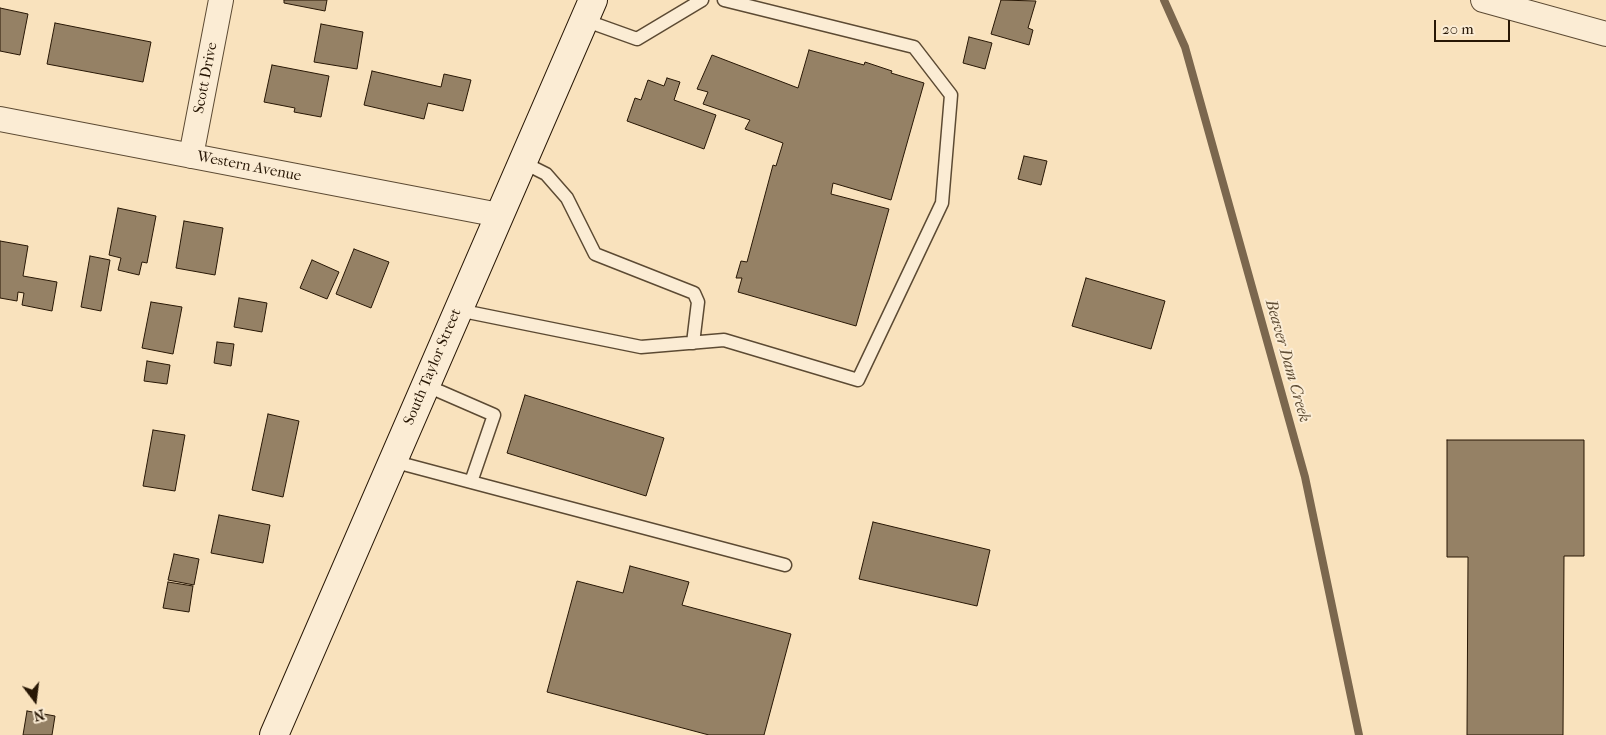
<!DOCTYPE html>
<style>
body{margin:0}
#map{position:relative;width:1606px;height:735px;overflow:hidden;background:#f9e2bd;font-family:"IM FELL French Canon",serif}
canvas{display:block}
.north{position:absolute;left:10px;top:675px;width:50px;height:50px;-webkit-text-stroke:4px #fbecd4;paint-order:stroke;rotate:165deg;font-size:14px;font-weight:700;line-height:20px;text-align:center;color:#281705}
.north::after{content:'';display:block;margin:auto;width:18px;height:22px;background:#281705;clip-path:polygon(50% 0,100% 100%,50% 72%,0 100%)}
.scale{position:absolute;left:1434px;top:20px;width:76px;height:22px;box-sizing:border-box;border:2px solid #281705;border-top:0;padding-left:6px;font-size:15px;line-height:18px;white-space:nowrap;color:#281705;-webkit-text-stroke:4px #fbecd4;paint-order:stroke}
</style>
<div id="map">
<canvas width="1606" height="735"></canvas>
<div class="north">N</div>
<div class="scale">20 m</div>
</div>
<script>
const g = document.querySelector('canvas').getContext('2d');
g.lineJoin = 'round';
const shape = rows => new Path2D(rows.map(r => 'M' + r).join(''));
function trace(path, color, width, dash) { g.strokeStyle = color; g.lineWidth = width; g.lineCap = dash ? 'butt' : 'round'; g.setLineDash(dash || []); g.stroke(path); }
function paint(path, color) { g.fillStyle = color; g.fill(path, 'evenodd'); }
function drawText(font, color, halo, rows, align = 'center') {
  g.font = font + ' "IM FELL French Canon",serif'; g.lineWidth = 4; g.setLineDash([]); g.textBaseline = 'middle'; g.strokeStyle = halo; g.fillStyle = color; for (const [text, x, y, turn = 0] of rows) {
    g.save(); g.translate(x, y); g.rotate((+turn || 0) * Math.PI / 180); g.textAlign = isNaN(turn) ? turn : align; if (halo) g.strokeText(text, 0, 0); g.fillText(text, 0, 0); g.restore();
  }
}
const stream = shape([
 [1164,0,1185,47,1305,477,1359,735]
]);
const building = shape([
 [284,0,327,0,325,11,284,3,284,0],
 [1001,0,1036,1,1028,28,1033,30,1029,45,991,34,1001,0],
 [0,8,28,14,20,55,0,51,0,8],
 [55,23,151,42,143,82,47,64,55,23],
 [321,24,363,32,357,69,314,62,321,24],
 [969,37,992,43,985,69,963,63,969,37],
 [809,50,864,65,865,62,892,71,891,73,924,83,891,200,833,183,831,194,889,209,856,326,738,292,742,278,736,278,741,261,747,262,773,165,776,166,783,143,745,129,750,120,703,104,708,92,697,89,712,55,798,88,809,50],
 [272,65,329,76,321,117,294,112,295,108,264,102,272,65],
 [372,71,441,87,444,74,471,80,463,111,428,103,424,119,364,105,372,71],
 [667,78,680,82,674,100,716,115,704,149,627,121,635,98,641,100,648,80,664,86,667,78],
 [1024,156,1047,161,1041,185,1018,179,1024,156],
 [118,208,156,216,147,263,142,262,139,275,118,270,121,258,109,255,118,208],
 [184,221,223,228,215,275,176,268,184,221],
 [0,241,28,246,23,276,57,282,52,311,22,305,24,293,18,292,17,301,0,298,0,241],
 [354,249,389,262,371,308,336,294,354,249],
 [90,256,110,260,101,311,81,307,90,256],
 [312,260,339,272,327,299,300,288,312,260],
 [1086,278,1165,301,1151,349,1072,326,1086,278],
 [239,298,267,303,262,332,234,327,239,298],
 [151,302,182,307,173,354,142,348,151,302],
 [217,342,234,344,231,366,214,363,217,342],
 [147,361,170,365,167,384,144,381,147,361],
 [525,395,664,438,646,496,507,453,525,395],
 [268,414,299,421,283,497,252,490,268,414],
 [153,430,185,435,175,491,143,486,153,430],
 [1447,440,1584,440,1584,556,1564,556,1563,735,1467,735,1468,557,1447,557,1447,440],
 [219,515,270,525,263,563,211,553,219,515],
 [873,522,990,550,977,606,859,579,873,522],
 [174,554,199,559,194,585,168,580,174,554],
 [630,566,689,582,682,605,791,634,764,735,709,735,547,692,577,581,623,593,630,566],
 [168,582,193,586,189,612,163,608,168,582],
 [27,711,55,716,52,735,23,735,27,711]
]);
const lane = shape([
 [584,20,637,39,702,0],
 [522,162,546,174,567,198,595,254,694,293,698,302,693,343],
 [458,310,641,347,724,340,858,380,942,203,951,95,914,47,724,0],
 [392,461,471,482,494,415,425,385],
 [471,482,785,565]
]);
const street = shape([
 [1483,0,1606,34],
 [0,119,499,215],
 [191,156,221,0]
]);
const secondary = shape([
 [274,735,593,0]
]);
const streetNames = [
 ["Scott Drive",206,78,-79],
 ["Western Avenue",249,167,11],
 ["South Taylor Street",433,367,-67]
];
const waterNames = [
 ["Beaver Dam Creek",1287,361,74]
];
trace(stream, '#7b674e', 8);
paint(building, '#958165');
trace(building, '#281705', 1);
trace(lane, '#5c4a33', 15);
trace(street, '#5c4a33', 26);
trace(secondary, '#281705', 30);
trace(lane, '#fbecd4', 12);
trace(street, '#fbecd4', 24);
trace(secondary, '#fbecd4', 28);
drawText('15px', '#281705', '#fbecd4', streetNames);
drawText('italic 16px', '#5f4d35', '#fbecd4', waterNames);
</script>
